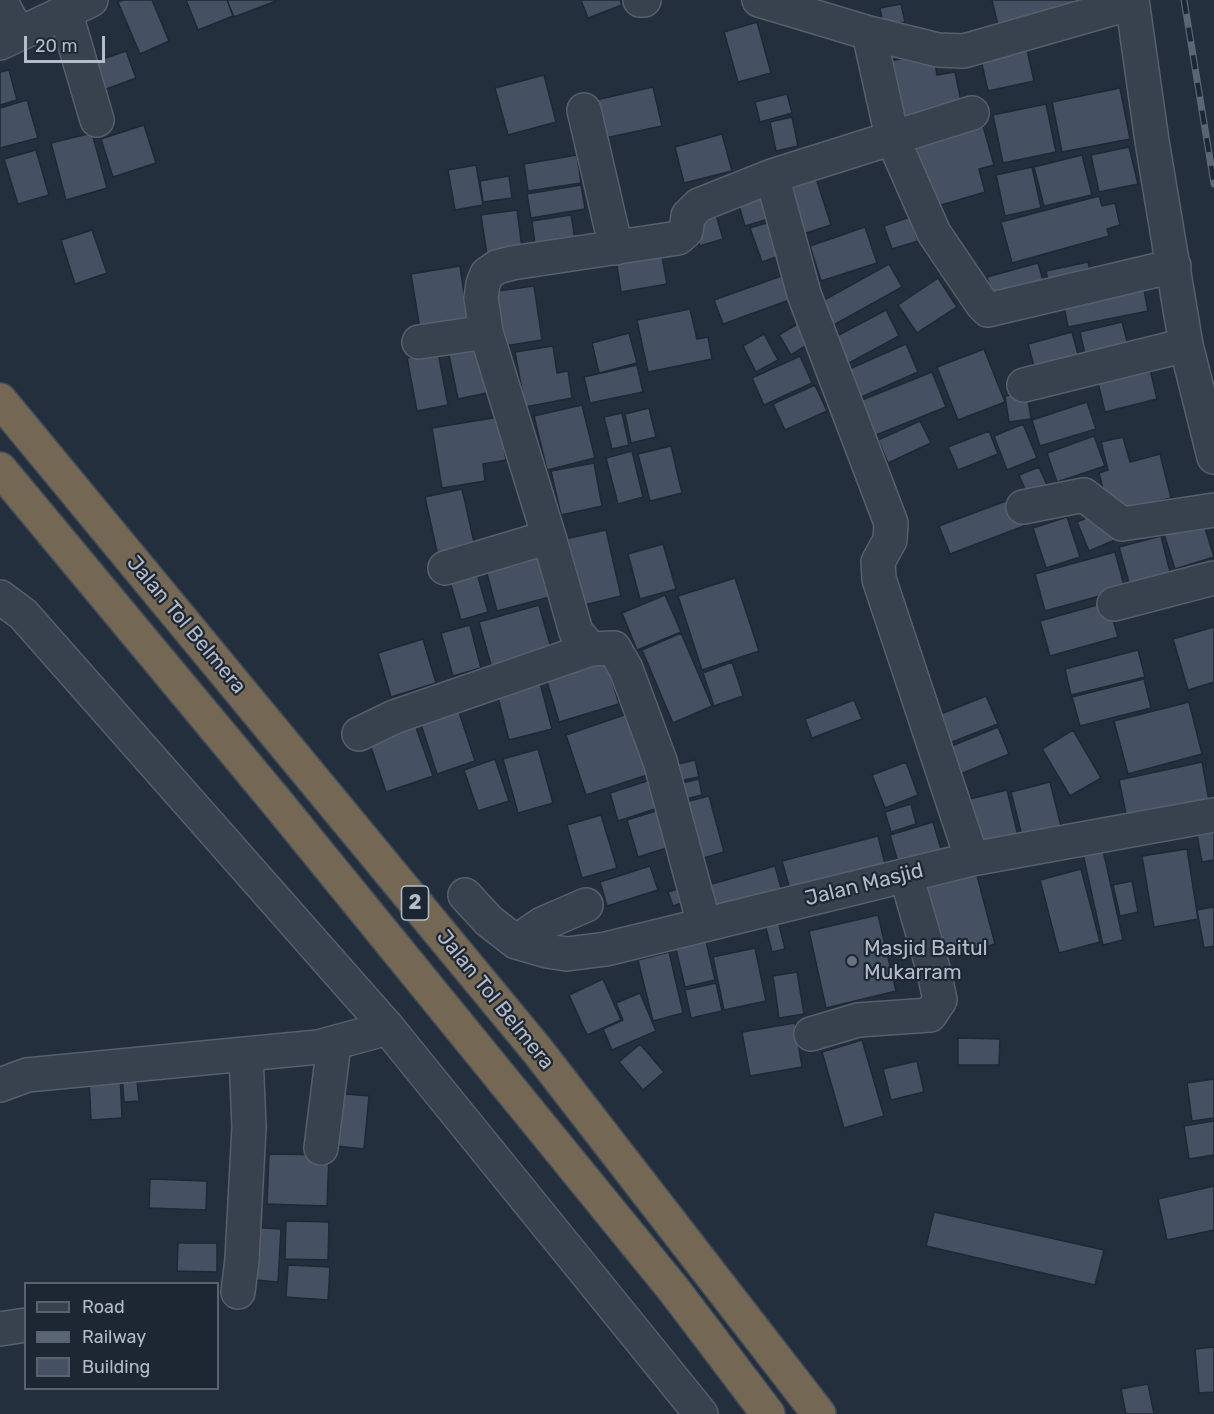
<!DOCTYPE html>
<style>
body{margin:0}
#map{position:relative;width:1214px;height:1414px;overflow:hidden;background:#242f3e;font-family:Rubik,sans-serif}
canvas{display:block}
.legend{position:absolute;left:24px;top:1282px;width:195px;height:108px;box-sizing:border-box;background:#1d2633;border:2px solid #59626f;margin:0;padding:8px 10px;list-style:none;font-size:18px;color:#b4bcc9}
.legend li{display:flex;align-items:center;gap:12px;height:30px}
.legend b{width:30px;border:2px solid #59626f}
.scale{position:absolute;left:24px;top:36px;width:81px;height:27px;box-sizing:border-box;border:3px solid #b4bcc9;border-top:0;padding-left:8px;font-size:18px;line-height:21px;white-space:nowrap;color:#b4bcc9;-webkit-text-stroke:4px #1d2633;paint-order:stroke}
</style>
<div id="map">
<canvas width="1214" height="1414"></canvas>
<ul class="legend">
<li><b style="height:8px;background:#38414e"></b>Road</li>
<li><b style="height:8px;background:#5a6575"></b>Railway</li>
<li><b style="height:16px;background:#455162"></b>Building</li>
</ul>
<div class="scale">20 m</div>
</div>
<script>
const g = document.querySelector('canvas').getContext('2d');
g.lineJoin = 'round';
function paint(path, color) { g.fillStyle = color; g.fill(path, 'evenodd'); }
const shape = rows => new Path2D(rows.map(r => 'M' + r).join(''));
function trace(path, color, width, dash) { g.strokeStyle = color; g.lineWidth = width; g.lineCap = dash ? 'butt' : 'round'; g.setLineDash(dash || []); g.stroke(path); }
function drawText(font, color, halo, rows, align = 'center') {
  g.font = font + ' Rubik,sans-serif'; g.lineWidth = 4.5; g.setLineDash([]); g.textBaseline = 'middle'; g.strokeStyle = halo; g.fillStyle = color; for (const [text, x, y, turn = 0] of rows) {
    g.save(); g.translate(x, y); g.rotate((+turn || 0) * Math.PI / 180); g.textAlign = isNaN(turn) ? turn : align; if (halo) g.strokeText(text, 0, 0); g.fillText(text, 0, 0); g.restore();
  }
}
const building = shape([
 [123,0,152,0,169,41,140,54,118,2,123,0],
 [186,0,227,0,233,16,198,30,186,0],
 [227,0,275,0,276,1,234,17,227,0],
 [581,0,620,0,622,5,588,18,581,0],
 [992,0,1082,0,1080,0,1083,13,1000,34,992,0],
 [901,4,905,22,883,26,880,8,901,4],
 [757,22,771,73,738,82,724,32,757,22],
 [1025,41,1034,81,988,91,979,51,1025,41],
 [126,51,136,78,101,91,91,63,126,51],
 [933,53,937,75,955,72,963,111,902,124,890,61,933,53],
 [9,70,17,100,0,105,0,72,9,70],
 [544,75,556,122,508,135,495,88,544,75],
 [653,87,662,126,605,138,596,100,653,87],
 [1120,88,1130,139,1062,152,1052,102,1120,88],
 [787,94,792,113,760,122,755,102,787,94],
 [27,100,38,138,0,148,0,108,27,100],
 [1046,104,1056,152,1003,163,993,115,1046,104],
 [792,117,798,146,776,151,770,122,792,117],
 [981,119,994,165,979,169,985,192,928,209,908,140,981,119],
 [144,125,156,163,113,177,101,139,144,125],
 [92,133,107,188,66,200,51,143,92,133],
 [722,134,732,171,684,183,675,147,722,134],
 [1129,147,1138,184,1099,192,1091,155,1129,147],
 [36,150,49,195,18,204,4,159,36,150],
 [577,155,581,183,528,191,524,164,577,155],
 [1082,155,1092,195,1044,206,1034,167,1082,155],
 [476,165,483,205,455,210,448,170,476,165],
 [1032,167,1041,208,1005,216,996,175,1032,167],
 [814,172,831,225,797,236,781,182,814,172],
 [509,176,512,198,483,202,480,181,509,176],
 [761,184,772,218,745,226,735,192,761,184],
 [581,185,585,209,531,218,527,194,581,185],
 [1099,196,1102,206,1115,203,1120,225,1107,229,1109,236,1012,263,1001,222,1099,196],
 [714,208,723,239,700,246,690,215,714,208],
 [517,210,523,256,488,261,481,215,517,210],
 [571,215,576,245,536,251,532,221,571,215],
 [910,217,918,241,892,249,884,226,910,217],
 [773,221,785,254,762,262,750,228,773,221],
 [865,227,877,263,821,281,810,246,865,227],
 [92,230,107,273,75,284,61,240,92,230],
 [661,251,667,284,621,292,616,259,661,251],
 [1088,262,1092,280,1050,289,1046,271,1088,262],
 [1038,263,1046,291,994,305,987,277,1038,263],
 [889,264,902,287,830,327,817,304,889,264],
 [460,266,468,321,420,329,411,274,460,266],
 [787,274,795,298,723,324,714,300,787,274],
 [938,278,957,307,917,333,898,305,938,278],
 [1142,279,1148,311,1068,327,1062,295,1142,279],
 [534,286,542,340,498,347,490,292,534,286],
 [690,309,697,339,708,337,712,359,648,372,637,320,690,309],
 [886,310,899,336,849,363,835,337,886,310],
 [804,320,815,340,791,355,779,335,804,320],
 [1122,322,1131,357,1088,368,1080,332,1122,322],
 [1072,332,1082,369,1038,381,1028,344,1072,332],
 [629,333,637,363,599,373,592,343,629,333],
 [764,334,778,360,756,372,743,346,764,334],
 [485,342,496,391,458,399,448,350,485,342],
 [906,344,918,372,859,398,847,370,906,344],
 [553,346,557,373,568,371,572,398,525,407,515,352,553,346],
 [984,349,1005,402,958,420,937,367,984,349],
 [438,352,448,405,417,411,407,358,438,352],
 [800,356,812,383,764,405,752,378,800,356],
 [1147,357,1157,399,1105,412,1095,370,1147,357],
 [637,365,643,392,590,403,584,377,637,365],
 [932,372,946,407,876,435,862,400,932,372],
 [815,385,827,411,785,430,773,404,815,385],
 [1027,393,1031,419,1009,422,1005,396,1027,393],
 [1087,402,1096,429,1040,446,1032,420,1087,402],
 [582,405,595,458,547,470,534,416,582,405],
 [649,408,656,437,631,443,625,414,649,408],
 [622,413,629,445,612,449,604,417,622,413],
 [499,417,506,460,483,464,485,481,442,488,432,428,499,417],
 [920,421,931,443,888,463,878,440,920,421],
 [1023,424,1037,458,1007,470,994,436,1023,424],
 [989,431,998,454,958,470,948,447,989,431],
 [1094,436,1105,466,1057,482,1047,453,1094,436],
 [1123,437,1130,462,1160,454,1171,498,1109,514,1099,473,1108,470,1101,442,1123,437],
 [671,446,682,493,650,501,638,454,671,446],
 [632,451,643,497,618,504,606,458,632,451],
 [594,463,602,506,561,515,551,471,594,463],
 [1039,467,1047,485,1027,494,1019,475,1039,467],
 [462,489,475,547,438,556,425,497,462,489],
 [1014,498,1024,526,950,554,939,526,1014,498],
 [1104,511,1115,540,1089,551,1077,522,1104,511],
 [1067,517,1080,557,1046,568,1033,528,1067,517],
 [1203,522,1214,557,1175,569,1164,534,1203,522],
 [606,530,621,596,572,608,556,541,606,530],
 [1161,536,1171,576,1130,586,1119,547,1161,536],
 [547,541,561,594,497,611,483,559,547,541],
 [663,544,676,589,640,599,628,554,663,544],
 [1115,552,1125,589,1045,611,1035,574,1115,552],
 [474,563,488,612,461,620,447,571,474,563],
 [735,578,759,651,702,670,678,596,735,578],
 [665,595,681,632,637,650,622,613,665,595],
 [1108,602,1118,637,1050,656,1040,621,1108,602],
 [539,605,553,655,493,672,479,622,539,605],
 [470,625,481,668,453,676,441,633,470,625],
 [1214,627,1214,682,1188,690,1173,639,1214,627],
 [681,633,712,706,673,723,642,650,681,633],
 [423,639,436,683,391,697,378,653,423,639],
 [1138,650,1145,677,1071,695,1065,669,1138,650],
 [605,657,619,704,559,722,545,675,605,657],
 [732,662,743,696,714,706,703,673,732,662],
 [1144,679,1151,708,1080,726,1072,697,1144,679],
 [540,683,552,729,509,740,497,694,540,683],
 [986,696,998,724,947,744,936,716,986,696],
 [854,700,862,719,812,738,805,719,854,700],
 [1189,702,1202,754,1128,774,1114,721,1189,702],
 [456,703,475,761,437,774,418,715,456,703],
 [627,714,647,775,586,795,566,735,627,714],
 [413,719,433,776,386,792,367,735,413,719],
 [998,727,1009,754,958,775,947,748,998,727],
 [1073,730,1101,778,1070,796,1042,749,1073,730],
 [538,749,553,803,518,813,503,759,538,749],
 [495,759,509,801,478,811,464,770,495,759],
 [695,760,699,777,673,782,670,766,695,760],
 [906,762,918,795,885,808,872,775,906,762],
 [1202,762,1209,801,1127,818,1119,780,1202,762],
 [699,779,702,795,673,802,669,786,699,779],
 [650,780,658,808,618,821,610,793,650,780],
 [1050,782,1061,826,1022,836,1011,792,1050,782],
 [1007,790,1018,836,971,847,961,801,1007,790],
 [709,796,724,852,693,861,678,804,709,796],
 [911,804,916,824,891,832,885,812,911,804],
 [659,810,670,847,638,857,627,820,659,810],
 [601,815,617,868,582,878,567,825,601,815],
 [933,822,943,856,900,869,890,835,933,822],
 [1214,822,1214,860,1202,862,1195,825,1214,822],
 [878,836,887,872,792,897,782,861,878,836],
 [1187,849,1198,919,1154,927,1142,856,1187,849],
 [1103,850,1123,940,1103,945,1083,854,1103,850],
 [650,866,658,890,607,906,600,882,650,866],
 [775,866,784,899,715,919,705,886,775,866],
 [1081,869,1100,942,1059,953,1040,880,1081,869],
 [976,872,995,944,954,955,952,949,932,954,915,889,976,872],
 [1132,881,1138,912,1120,916,1113,885,1132,881],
 [686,886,690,900,673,906,668,892,686,886],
 [1214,907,1214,946,1204,948,1197,910,1214,907],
 [878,915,896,991,826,1008,809,931,878,915],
 [778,920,785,949,772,952,765,924,778,920],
 [706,941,715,980,685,987,676,949,706,941],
 [755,948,766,1001,724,1010,713,957,755,948],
 [669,952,683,1013,653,1021,638,960,669,952],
 [797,972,804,1014,779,1018,773,976,797,972],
 [603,979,621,1020,587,1035,569,995,603,979],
 [716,983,722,1011,691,1018,685,990,716,983],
 [640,993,656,1031,612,1050,603,1029,623,1020,616,1003,640,993],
 [795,1023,802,1067,750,1076,742,1032,795,1023],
 [958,1038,1000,1039,999,1065,958,1065,958,1038],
 [862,1040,884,1116,844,1128,822,1052,862,1040],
 [640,1044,664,1072,643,1090,619,1062,640,1044],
 [917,1061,924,1092,891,1100,883,1069,917,1061],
 [136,1071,139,1101,124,1102,122,1073,136,1071],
 [120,1074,122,1118,91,1120,89,1077,120,1074],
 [1214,1079,1214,1118,1192,1121,1187,1083,1214,1079],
 [333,1093,369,1096,364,1149,328,1145,333,1093],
 [1214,1121,1214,1155,1189,1159,1184,1126,1214,1121],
 [269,1154,329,1155,327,1206,267,1204,269,1154],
 [150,1179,207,1181,206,1210,149,1208,150,1179],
 [1214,1186,1214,1230,1167,1240,1158,1199,1214,1186],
 [934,1212,1104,1250,1095,1285,926,1246,934,1212],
 [286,1221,329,1222,328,1260,285,1259,286,1221],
 [248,1227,281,1229,278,1282,245,1279,248,1227],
 [178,1243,217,1243,217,1272,177,1271,178,1243],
 [288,1265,330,1267,328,1300,286,1297,288,1265],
 [1214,1347,1214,1392,1199,1393,1195,1349,1214,1347],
 [1148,1384,1154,1414,1126,1414,1121,1389,1148,1384]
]);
const minor = shape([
 [0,0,10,19,21,32],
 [640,0,644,0],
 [759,0,869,33,938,50,964,51,1132,3],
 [1132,0,1152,141,1186,345,1214,457],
 [65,11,97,120],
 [869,33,892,137,934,233,982,304,988,310,1174,266],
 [0,43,91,0],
 [584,110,616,248],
 [772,176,804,294,891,523,890,540,878,562,879,579,972,859],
 [419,342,486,332],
 [1024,385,1186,345],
 [1023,507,1084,495,1122,524,1214,510],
 [445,568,549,537],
 [0,597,23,614,388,1028,701,1414],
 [1114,604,1214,578],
 [591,649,576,632,549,537,486,332,481,298,483,284,487,274,497,267,512,263,678,238,686,231,688,216,699,205,772,176,972,113],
 [359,734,394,717,591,649,614,648,626,669,660,761,704,924],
 [465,895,489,921,516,942,547,951,567,954,606,949,972,859,1214,815],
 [516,942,542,924,586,905],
 [811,1034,858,1020,930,1015,940,1000,934,972,906,875],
 [0,1085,27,1075,318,1047,388,1028],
 [321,1148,334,1044],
 [238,1292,242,1259,249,1127,246,1054],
 [0,1329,26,1325]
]);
const motorway = shape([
 [0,400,537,1050,819,1414],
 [0,469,275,800,674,1290,768,1414]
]);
const rail = shape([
 [1184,0,1214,184]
]);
const markers = [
 [852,961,6,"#6b7280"]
];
const shields = [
 [415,903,27]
];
const shieldNames = [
 ["2",415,903]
];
const streetNames = [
 ["Jalan Tol Belmera",186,625,50],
 ["Jalan Masjid",864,885,-14],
 ["Jalan Tol Belmera",495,1000,51]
];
const poiNames = [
 ["Masjid Baitul",864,949],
 ["Mukarram",864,973]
];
paint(building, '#455162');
trace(building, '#1f2835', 1.5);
trace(minor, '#565f6c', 36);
trace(motorway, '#434c59', 36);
trace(minor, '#38414e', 33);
trace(motorway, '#746855', 33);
trace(rail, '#5a6575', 7);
trace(rail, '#1d2633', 4.5, [14]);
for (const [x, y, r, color] of markers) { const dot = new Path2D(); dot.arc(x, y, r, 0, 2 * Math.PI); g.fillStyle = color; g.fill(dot); trace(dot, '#1d2633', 2); }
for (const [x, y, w] of shields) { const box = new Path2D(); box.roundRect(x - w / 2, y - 17, w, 34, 4.5); g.fillStyle = '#1d2633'; g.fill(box); trace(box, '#b4bcc9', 1.5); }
drawText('bold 20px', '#b4bcc9', null, shieldNames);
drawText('21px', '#b4bcc9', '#1d2633', streetNames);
drawText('21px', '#b4bcc9', '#1d2633', poiNames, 'left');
</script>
